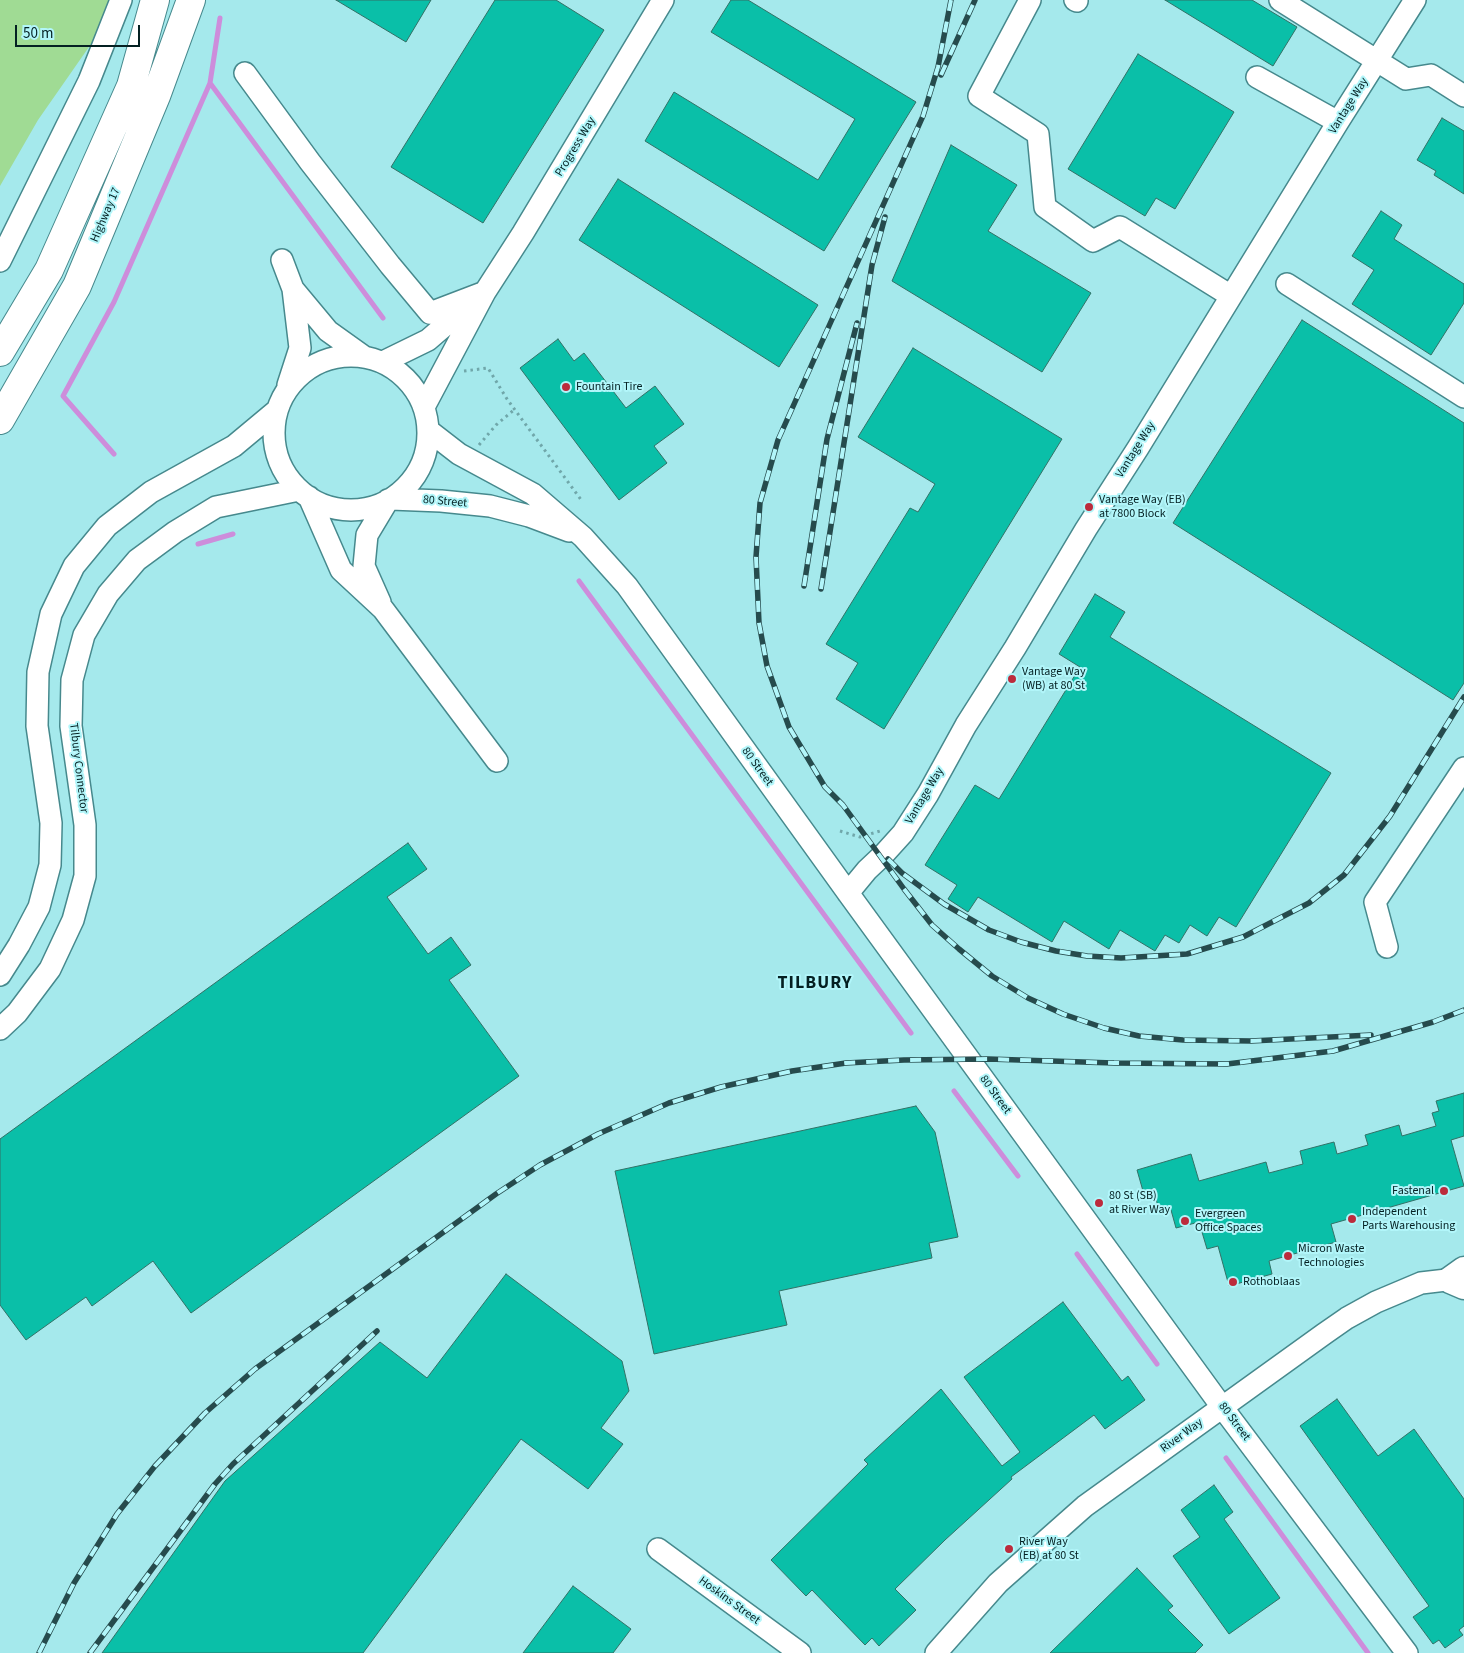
<!DOCTYPE html>
<style>
body{margin:0}
#map{position:relative;width:1464px;height:1653px;overflow:hidden;background:#a5e9ec;font-family:"Source Sans 3",sans-serif}
canvas{display:block}
.scale{position:absolute;left:15px;top:25px;width:125px;height:22px;box-sizing:border-box;border:2px solid #042022;border-top:0;padding-left:6px;font-size:15px;line-height:18px;white-space:nowrap;color:#042022;-webkit-text-stroke:4px #b2f6fa;paint-order:stroke}
</style>
<div id="map">
<canvas width="1464" height="1653"></canvas>
<div class="scale">50 m</div>
</div>
<script>
const g = document.querySelector('canvas').getContext('2d');
g.lineJoin = 'round';
function paint(path, color) { g.fillStyle = color; g.fill(path, 'evenodd'); }
const shape = rows => new Path2D(rows.map(r => 'M' + r).join(''));
function trace(path, color, width, dash) { g.strokeStyle = color; g.lineWidth = width; g.lineCap = dash ? 'butt' : 'round'; g.setLineDash(dash || []); g.stroke(path); }
function drawText(font, color, halo, rows, align = 'center') {
  g.font = font + ' "Source Sans 3",sans-serif'; g.lineWidth = 4; g.setLineDash([]); g.textBaseline = 'middle'; g.strokeStyle = halo; g.fillStyle = color; for (const [text, x, y, turn = 0] of rows) {
    g.save(); g.translate(x, y); g.rotate((+turn || 0) * Math.PI / 180); g.textAlign = isNaN(turn) ? turn : align; if (halo) g.strokeText(text, 0, 0); g.fillText(text, 0, 0); g.restore();
  }
}
const green = shape([
 [0,0,111,0,98,34,38,120,0,186]
]);
const stream = shape([
 [220,18,210,83,383,318],
 [114,454,63,396,114,302,210,83],
 [198,544,233,534],
 [579,581,911,1033],
 [954,1091,1018,1176],
 [1077,1254,1157,1364],
 [1226,1458,1368,1653]
]);
const building = shape([
 [336,0,431,0,406,42,336,0],
 [495,0,556,0,604,30,483,223,391,167,495,0],
 [731,0,748,0,916,102,824,251,645,141,674,92,818,180,855,119,711,32,731,0],
 [1165,0,1252,0,1297,27,1273,66,1165,0],
 [1138,54,1234,112,1175,209,1156,198,1145,216,1068,169,1138,54],
 [1442,118,1464,131,1464,194,1434,175,1436,171,1417,160,1442,118],
 [951,145,1017,185,988,231,1091,293,1042,372,892,281,951,145],
 [618,179,818,305,779,367,579,240,618,179],
 [1381,211,1402,225,1394,239,1464,284,1464,303,1431,355,1352,304,1374,270,1352,256,1381,211],
 [1302,320,1464,423,1464,683,1453,700,1173,523,1302,320],
 [558,339,574,361,584,353,626,408,655,386,684,424,654,446,667,463,619,500,520,368,558,339],
 [913,348,1062,439,884,729,836,699,858,663,826,644,910,508,918,512,935,484,858,437,913,348],
 [1095,594,1125,612,1110,637,1331,773,1236,927,1219,917,1207,936,1190,925,1179,943,1165,935,1155,951,1120,930,1109,949,1064,921,1052,942,978,897,968,912,948,899,957,885,925,865,975,785,999,799,1080,667,1059,654,1095,594],
 [408,843,427,869,387,897,428,954,451,937,471,965,449,980,519,1076,191,1313,153,1261,92,1306,86,1297,26,1340,0,1305,0,1139,408,843],
 [1464,1093,1464,1136,1451,1140,1464,1186,1331,1224,1336,1242,1269,1261,1272,1274,1229,1286,1218,1246,1207,1249,1199,1222,1176,1228,1171,1210,1160,1213,1153,1189,1143,1191,1137,1170,1191,1154,1199,1181,1266,1162,1269,1173,1303,1164,1300,1151,1334,1142,1337,1154,1368,1145,1365,1135,1399,1125,1402,1136,1436,1126,1432,1113,1439,1111,1436,1101,1464,1093],
 [916,1106,935,1132,958,1237,929,1243,932,1258,779,1291,787,1325,654,1354,615,1171,916,1106],
 [506,1274,622,1361,629,1391,601,1428,623,1444,588,1489,521,1439,363,1653,102,1653,225,1481,380,1342,427,1378,506,1274],
 [1063,1302,1122,1381,1128,1376,1145,1400,1105,1429,1094,1415,1011,1477,1012,1479,945,1540,895,1589,916,1610,879,1646,872,1638,865,1645,812,1590,806,1596,771,1560,868,1464,864,1460,941,1389,1002,1466,1020,1452,964,1377,1063,1302],
 [1337,1399,1378,1456,1414,1429,1464,1499,1464,1626,1459,1630,1463,1635,1445,1648,1439,1640,1433,1644,1413,1617,1429,1606,1300,1426,1337,1399],
 [1214,1485,1233,1512,1224,1519,1280,1598,1229,1634,1173,1556,1200,1537,1181,1510,1214,1485],
 [1137,1568,1173,1606,1168,1610,1203,1645,1195,1653,1050,1653,1137,1568],
 [573,1586,631,1629,613,1653,523,1653,573,1586]
]);
const path = shape([
 [464,371,488,368,507,399,582,501],
 [479,445,496,425,515,409],
 [840,831,860,837,880,831]
]);
const minor = shape([
 [1030,0,979,96,1038,134,1045,207,1093,241,1120,227,1231,296],
 [1075,0,1077,1],
 [1280,0,1406,79,1431,75,1464,96],
 [245,73,310,162,390,265,430,313,485,292],
 [1257,77,1338,122],
 [282,260,293,289,300,348,288,385],
 [0,261,89,81,121,0],
 [1287,284,1464,397],
 [293,289,328,331,363,356],
 '274 433a77 77 0 1 1 154 0a77 77 0 1 1-154 0Z',
 [383,362,428,340,471,303],
 [424,407,485,292,523,233,663,0],
 [428,430,459,454,533,494,583,537,627,586,848,893,1222,1407,1407,1653],
 [309,497,341,570,383,609,497,761],
 [391,499,441,501,490,506,529,516,569,531],
 [380,602,364,566,367,535,388,500],
 [848,893,867,870,884,854,903,833,928,794,966,725,1015,648,1086,529,1138,448,1338,122,1415,0],
 [1387,947,1375,902,1464,768],
 [0,975,19,945,39,907,50,865,51,823,37,726,38,672,51,614,74,566,107,526,151,492,234,446,276,411],
 [0,1029,17,1013,50,969,73,920,85,876,85,825,71,726,72,680,84,635,108,594,137,560,175,532,216,507,299,490],
 [658,1549,800,1653],
 [936,1653,998,1583,1085,1506,1324,1334,1347,1318,1376,1302,1421,1283,1464,1278]
]);
const major = shape([
 [1464,1270,1450,1280,1464,1286]
]);
const highway = shape([
 [0,352,49,270,131,86,155,0],
 [0,420,77,286,156,96,191,0]
]);
const rail = shape([
 [951,0,938,67,923,116,778,440,760,503,756,557,759,623,767,666,789,727,825,787,843,805,904,889,932,925,959,949,992,976,1028,998,1063,1014,1104,1028,1139,1036,1183,1040,1251,1041,1371,1035],
 [941,75,975,0],
 [804,586,827,439,857,323],
 [821,589,872,265,885,217],
 [888,859,902,873,944,904,989,930,1021,942,1056,951,1087,956,1121,958,1187,954,1243,937,1309,903,1344,875,1390,816,1464,697],
 [39,1653,74,1583,117,1514,155,1466,205,1413,255,1369,496,1194,540,1165,598,1134,669,1103,721,1087,792,1071,846,1063,904,1060,988,1059,1114,1063,1227,1064,1333,1051,1433,1022,1464,1010],
 [90,1653,215,1484,233,1464,377,1331]
]);
const markers = [
 [566,387,5,"#bc2b3c"],
 [1089,507,5,"#bc2b3c"],
 [1012,679,5,"#bc2b3c"],
 [1444,1191,5,"#bc2b3c"],
 [1099,1203,5,"#bc2b3c"],
 [1352,1219,5,"#bc2b3c"],
 [1185,1221,5,"#bc2b3c"],
 [1288,1256,5,"#bc2b3c"],
 [1233,1282,5,"#bc2b3c"],
 [1009,1549,5,"#bc2b3c"]
];
const streetNames = [
 ["Vantage Way",1349,106,-58],
 ["Progress Way",576,147,-59],
 ["Highway 17",106,215,-67],
 ["Vantage Way",1136,450,-58],
 ["80 Street",445,502,5],
 ["80 Street",757,767,54],
 ["Tilbury Connector",78,768,83],
 ["Vantage Way",925,796,-59],
 ["80 Street",995,1095,54],
 ["80 Street",1234,1422,53],
 ["River Way",1182,1436,-36],
 ["Hoskins Street",729,1601,36]
];
const poiNames = [
 ["Fountain Tire",576,387],
 ["Vantage Way (EB)",1099,500],
 ["at 7800 Block",1099,514],
 ["Vantage Way",1022,672],
 ["(WB) at 80 St",1022,686],
 ["Fastenal",1434,1191,"right"],
 ["80 St (SB)",1109,1196],
 ["at River Way",1109,1210],
 ["Independent",1362,1212],
 ["Parts Warehousing",1362,1226],
 ["Evergreen",1195,1214],
 ["Office Spaces",1195,1228],
 ["Micron Waste",1298,1249],
 ["Technologies",1298,1263],
 ["Rothoblaas",1243,1282],
 ["River Way",1019,1542],
 ["(EB) at 80 St",1019,1556]
];
const districtNames = [
 ["TILBURY",815,984]
];
paint(green, '#a0db94');
trace(stream, '#cd8ddb', 5);
paint(building, '#0abfa8');
trace(building, '#327166', 1);
trace(minor, '#46898d', 24);
trace(major, '#46898d', 29);
trace(highway, '#46898d', 30);
trace(path, '#70a7aa', 3, [2.5, 4]);
trace(minor, '#fff', 21);
trace(major, '#fff', 26);
trace(highway, '#fff', 28);
trace(rail, '#264b4d', 5.5);
trace(rail, '#b2f6fa', 4, [11]);
for (const [x, y, r, color] of markers) { const dot = new Path2D(); dot.arc(x, y, r, 0, 2 * Math.PI); g.fillStyle = color; g.fill(dot); trace(dot, '#b2f6fa', 2); }
drawText('12px', '#042022', '#b2f6fa', streetNames);
drawText('12px', '#042022', '#b2f6fa', poiNames, 'left');
g.letterSpacing = '1px';
drawText('bold 18px', '#042022', '#b2f6fa', districtNames);
g.letterSpacing = '0px';
</script>
